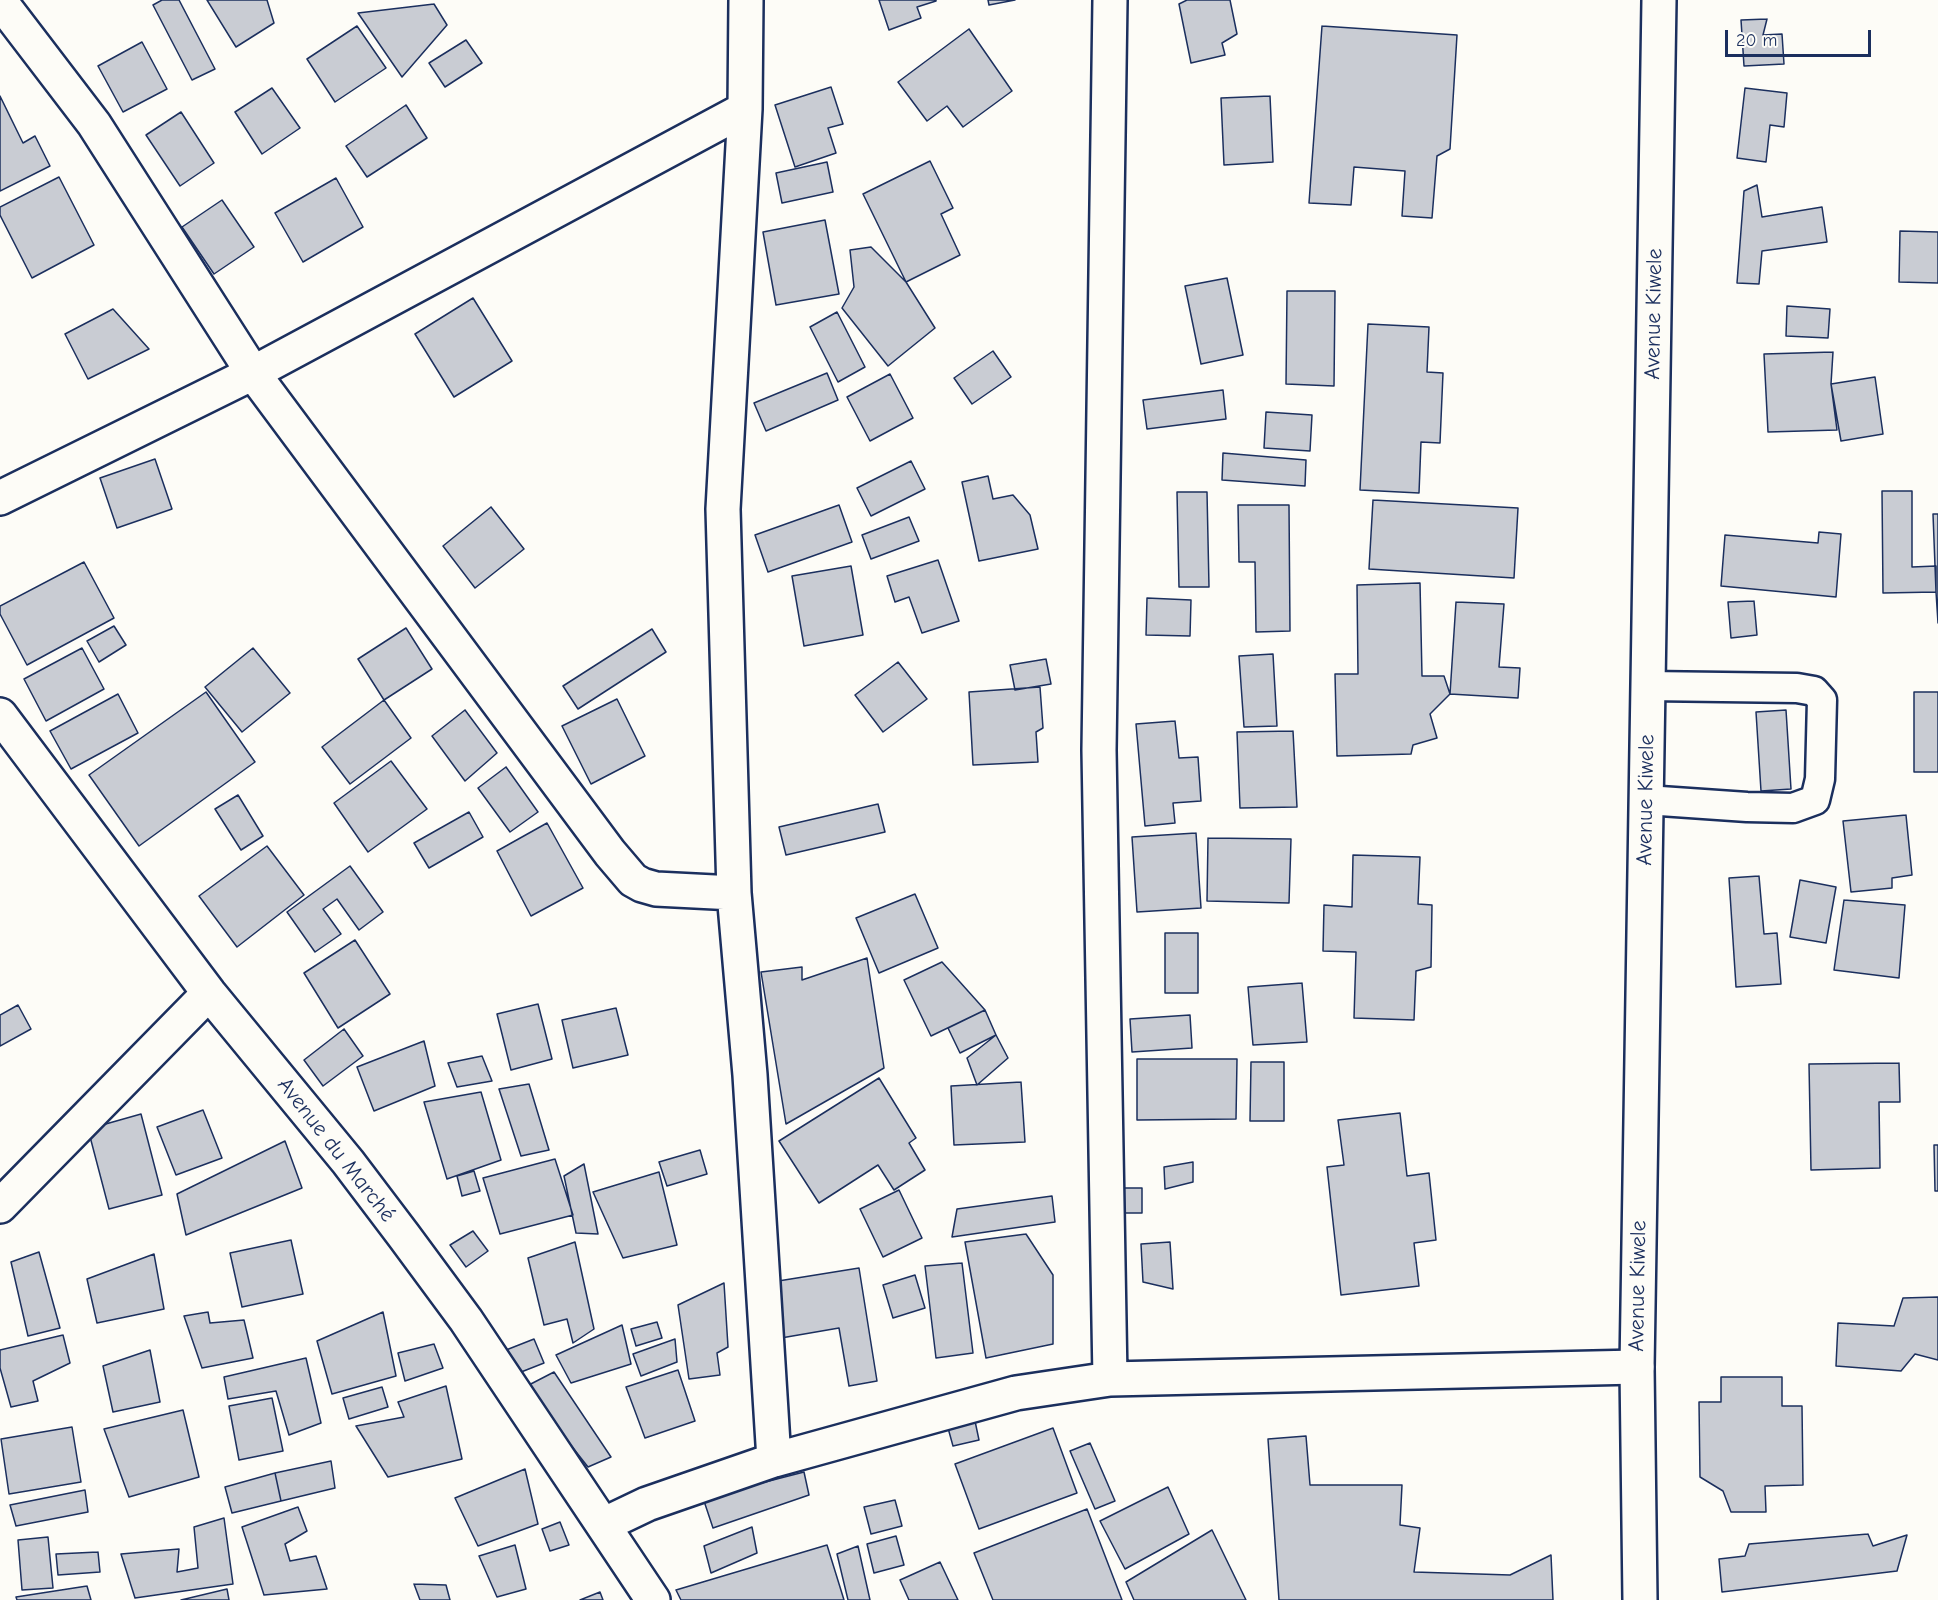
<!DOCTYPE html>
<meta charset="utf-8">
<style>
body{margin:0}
#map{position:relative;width:1938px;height:1600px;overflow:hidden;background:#fdfcf7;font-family:"Comic Neue",sans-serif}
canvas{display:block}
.scale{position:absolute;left:1725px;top:30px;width:146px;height:27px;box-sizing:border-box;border:3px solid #1b2f5e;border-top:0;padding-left:8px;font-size:18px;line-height:21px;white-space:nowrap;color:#1b2f5e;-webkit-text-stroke:4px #fdfcf7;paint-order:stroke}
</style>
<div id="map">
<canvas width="1938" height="1600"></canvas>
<div class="scale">20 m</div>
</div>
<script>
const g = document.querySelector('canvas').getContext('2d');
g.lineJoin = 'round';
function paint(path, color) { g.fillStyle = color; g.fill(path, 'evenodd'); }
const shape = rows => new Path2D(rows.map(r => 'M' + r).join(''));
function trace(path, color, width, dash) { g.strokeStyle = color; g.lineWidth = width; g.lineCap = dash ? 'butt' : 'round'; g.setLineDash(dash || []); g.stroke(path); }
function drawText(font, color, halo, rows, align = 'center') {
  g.font = font + ' "Comic Neue",sans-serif'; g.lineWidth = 4.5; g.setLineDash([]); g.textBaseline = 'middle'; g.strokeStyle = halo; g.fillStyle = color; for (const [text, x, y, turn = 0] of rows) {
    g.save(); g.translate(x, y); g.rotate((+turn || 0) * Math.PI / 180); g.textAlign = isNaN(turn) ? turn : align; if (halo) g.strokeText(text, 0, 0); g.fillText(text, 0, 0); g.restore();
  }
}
const building = shape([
 [162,0,179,0,215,69,192,80,153,5,162,0],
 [207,0,267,0,274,23,236,47,207,0],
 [879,0,936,0,936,1,917,7,921,18,889,30,879,0],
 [988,0,1015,0,989,5,988,0],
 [1187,0,1230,0,1237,34,1222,43,1225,55,1191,63,1179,4,1187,0],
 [434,4,447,25,402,77,358,13,434,4],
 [1767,19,1763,35,1782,34,1784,64,1744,66,1741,20,1767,19],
 [357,26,386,68,335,102,307,59,357,26],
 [1322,26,1457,35,1450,149,1437,156,1432,218,1402,216,1405,171,1354,167,1351,205,1309,203,1322,26],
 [969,29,1012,91,963,127,947,106,927,121,898,82,969,29],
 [466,40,482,63,445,87,429,63,466,40],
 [142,42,167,89,123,112,98,66,142,42],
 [831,87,843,124,828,128,836,153,795,167,775,105,831,87],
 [272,88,300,128,262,154,235,112,272,88],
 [1745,88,1787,93,1784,127,1770,125,1766,162,1737,158,1745,88],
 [0,96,23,143,35,136,50,166,0,191,0,96],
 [1270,96,1273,162,1224,165,1221,98,1270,96],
 [406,105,427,138,367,177,346,146,406,105],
 [181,112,214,163,180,186,146,135,181,112],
 [930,161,953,208,941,214,960,255,906,282,863,194,930,161],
 [827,162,833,192,782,203,776,173,827,162],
 [59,177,94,245,32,278,0,215,0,207,59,177],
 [336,178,363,227,303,262,275,213,336,178],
 [1757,185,1762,217,1822,207,1827,242,1762,251,1759,284,1737,283,1744,191,1757,185],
 [222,200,254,247,214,274,182,227,222,200],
 [825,220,839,294,776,305,763,232,825,220],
 [1900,231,1938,232,1938,283,1899,282,1900,231],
 [871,247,906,282,935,328,888,366,842,308,854,287,850,250,871,247],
 [1227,278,1243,355,1201,364,1185,286,1227,278],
 [1287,291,1335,291,1334,386,1286,384,1287,291],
 [473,298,512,361,454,397,415,334,473,298],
 [1787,306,1830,309,1828,338,1786,336,1787,306],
 [113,309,149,349,88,379,65,334,113,309],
 [837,312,865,367,838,382,810,327,837,312],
 [1368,324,1429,327,1427,372,1443,373,1440,443,1421,442,1419,493,1360,490,1368,324],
 [993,351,1011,377,972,404,954,378,993,351],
 [1833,352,1831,384,1837,430,1768,432,1764,354,1833,352],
 [827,373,838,400,766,431,754,403,827,373],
 [890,374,913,418,870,441,847,397,890,374],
 [1875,377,1883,434,1841,441,1831,384,1875,377],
 [1223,390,1226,419,1147,429,1143,400,1223,390],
 [1266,412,1312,415,1310,451,1264,448,1266,412],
 [1223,453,1306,460,1305,486,1222,480,1223,453],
 [155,459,172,509,117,528,100,478,155,459],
 [911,461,925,489,871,516,857,488,911,461],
 [988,476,993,499,1013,495,1030,515,1038,549,979,561,962,482,988,476],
 [1882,491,1912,491,1912,567,1936,566,1936,592,1883,593,1882,491],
 [1177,492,1207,492,1209,587,1179,587,1177,492],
 [1373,500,1518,508,1514,578,1369,569,1373,500],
 [839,505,852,542,768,572,755,535,839,505],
 [1238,505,1289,505,1290,631,1256,632,1255,562,1239,562,1238,505],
 [491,507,524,549,475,588,443,546,491,507],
 [1933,514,1938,514,1938,623,1936,592,1933,514],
 [909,517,919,541,871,559,862,535,909,517],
 [1819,532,1841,534,1836,597,1721,586,1725,535,1818,543,1819,532],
 [938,560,959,621,922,633,909,597,895,602,887,576,938,560],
 [84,562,114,618,27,665,0,614,0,606,84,562],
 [851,566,863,635,804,646,792,576,851,566],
 [1420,583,1422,676,1444,676,1450,694,1430,714,1437,738,1413,745,1411,754,1337,756,1335,674,1358,674,1357,585,1420,583],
 [1147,598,1191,600,1190,636,1146,635,1147,598],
 [1754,601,1757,635,1731,638,1728,602,1754,601],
 [1456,602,1504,604,1499,667,1520,668,1518,698,1450,694,1456,602],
 [114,626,126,645,99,662,87,641,114,626],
 [406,628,432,669,384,700,358,659,406,628],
 [652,629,666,652,578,709,563,686,652,629],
 [82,648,104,689,46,721,24,679,82,648],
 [253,648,290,693,242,732,205,687,253,648],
 [1273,654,1277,726,1244,727,1239,656,1273,654],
 [1046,659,1051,684,1015,690,1010,665,1046,659],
 [898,662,927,699,883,732,855,695,898,662],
 [1040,687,1043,728,1036,732,1038,762,973,765,969,692,1040,687],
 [206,692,255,762,139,846,89,775,206,692],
 [1914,692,1938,692,1938,772,1914,772,1914,692],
 [118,694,138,733,71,769,50,731,118,694],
 [617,699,645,756,591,784,562,726,617,699],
 [384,700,411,738,350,784,322,747,384,700],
 [465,710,497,753,465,781,432,736,465,710],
 [1786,710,1791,789,1761,791,1756,712,1786,710],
 [1175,721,1179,758,1198,757,1201,801,1173,803,1175,823,1145,826,1136,724,1175,721],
 [1293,731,1297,807,1240,808,1237,732,1293,731],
 [391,761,427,809,368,852,334,803,391,761],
 [506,767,538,812,510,832,478,788,506,767],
 [238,795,263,836,241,850,215,809,238,795],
 [878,804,885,832,786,855,779,827,878,804],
 [469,812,483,837,429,868,414,843,469,812],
 [1906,815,1912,875,1892,878,1892,888,1851,892,1843,821,1906,815],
 [547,823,583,888,531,916,497,851,547,823],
 [1196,833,1201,908,1137,912,1132,837,1196,833],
 [1208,838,1291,839,1289,903,1207,901,1208,838],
 [267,846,304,895,237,947,199,896,267,846],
 [1353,855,1420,857,1418,904,1432,905,1431,967,1416,971,1414,1020,1354,1018,1356,952,1323,951,1324,905,1352,907,1353,855],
 [350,866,383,912,359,930,337,899,323,909,341,934,315,952,287,912,350,866],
 [1759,876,1764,934,1777,933,1781,984,1736,987,1729,878,1759,876],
 [1800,880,1836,887,1826,943,1790,937,1800,880],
 [915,894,938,948,879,973,856,918,915,894],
 [1844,900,1905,905,1899,978,1834,970,1844,900],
 [1165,933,1198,933,1198,993,1165,993,1165,933],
 [355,940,390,994,338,1028,304,973,355,940],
 [867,958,884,1068,786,1124,761,972,802,967,802,980,867,958],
 [942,962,985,1010,931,1036,904,980,942,962],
 [1302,983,1307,1042,1253,1045,1248,987,1302,983],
 [538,1004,552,1059,511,1070,497,1014,538,1004],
 [18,1005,31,1029,0,1046,0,1015,18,1005],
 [616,1008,628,1055,573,1068,562,1020,616,1008],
 [985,1010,996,1035,960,1053,948,1028,985,1010],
 [1190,1015,1192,1048,1132,1052,1130,1019,1190,1015],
 [344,1029,363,1056,323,1086,304,1060,344,1029],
 [996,1035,1008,1058,977,1085,967,1058,996,1035],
 [424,1041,435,1086,374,1111,357,1067,424,1041],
 [482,1056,492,1081,457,1087,448,1063,482,1056],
 [1137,1059,1237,1059,1236,1119,1137,1120,1137,1059],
 [1251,1062,1284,1062,1284,1121,1250,1121,1251,1062],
 [1899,1063,1900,1102,1879,1102,1880,1168,1811,1170,1809,1064,1899,1063],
 [879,1078,916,1138,909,1143,925,1170,894,1190,878,1165,819,1203,779,1141,879,1078],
 [1021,1082,1025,1142,954,1145,951,1086,1021,1082],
 [529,1084,549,1150,521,1156,499,1089,529,1084],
 [481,1092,501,1160,447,1179,424,1102,481,1092],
 [203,1110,222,1158,176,1175,157,1127,203,1110],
 [1400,1113,1407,1176,1429,1173,1436,1240,1414,1243,1419,1286,1341,1295,1327,1167,1344,1165,1338,1120,1400,1113],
 [141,1114,162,1195,109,1209,88,1129,141,1114],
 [285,1141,302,1188,186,1235,177,1194,285,1141],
 [1934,1145,1938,1145,1938,1191,1935,1191,1934,1145],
 [700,1150,707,1174,667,1186,659,1162,700,1150],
 [555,1159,573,1215,500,1234,483,1178,555,1159],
 [1193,1162,1193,1182,1165,1189,1164,1167,1193,1162],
 [584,1164,598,1234,576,1233,564,1176,584,1164],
 [474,1171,480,1191,462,1196,457,1176,474,1171],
 [659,1172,677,1245,623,1258,593,1192,659,1172],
 [1120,1188,1142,1188,1142,1213,1120,1213,1120,1188],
 [899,1190,922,1238,883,1257,860,1209,899,1190],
 [1052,1196,1055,1222,952,1237,957,1209,1052,1196],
 [473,1231,488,1251,466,1267,450,1245,473,1231],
 [1026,1234,1053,1275,1053,1344,986,1358,965,1242,1026,1234],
 [291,1240,303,1294,242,1307,230,1253,291,1240],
 [575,1242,594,1329,573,1343,567,1319,544,1325,528,1258,575,1242],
 [1170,1242,1173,1289,1143,1282,1141,1244,1170,1242],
 [39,1252,60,1328,28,1336,11,1262,39,1252],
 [154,1254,164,1309,97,1323,87,1279,154,1254],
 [962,1263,973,1353,936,1358,925,1266,962,1263],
 [859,1268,877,1381,849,1386,839,1328,781,1338,772,1282,859,1268],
 [915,1275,925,1308,893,1318,883,1285,915,1275],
 [724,1283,728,1347,717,1353,720,1375,689,1379,678,1305,724,1283],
 [1938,1297,1938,1360,1915,1354,1901,1371,1836,1366,1838,1323,1894,1326,1903,1298,1938,1297],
 [208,1312,210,1323,244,1320,253,1358,202,1368,184,1316,208,1312],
 [383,1312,396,1376,332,1394,317,1341,383,1312],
 [657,1322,662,1338,636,1346,631,1329,657,1322],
 [622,1325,631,1364,571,1383,556,1355,622,1325],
 [63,1335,70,1363,33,1381,38,1401,11,1407,0,1368,0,1350,63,1335],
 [534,1339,544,1363,511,1376,501,1352,534,1339],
 [675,1339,677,1362,641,1376,633,1354,675,1339],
 [434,1344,443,1368,405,1381,398,1353,434,1344],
 [150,1350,160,1402,113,1412,103,1366,150,1350],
 [306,1358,321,1423,289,1435,276,1391,228,1399,224,1377,306,1358],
 [678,1370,695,1421,645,1438,626,1387,678,1370],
 [554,1372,611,1457,588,1467,525,1387,554,1372],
 [1721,1377,1782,1377,1782,1406,1802,1406,1803,1485,1765,1486,1766,1512,1731,1512,1723,1491,1700,1477,1699,1402,1721,1402,1721,1377],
 [446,1386,462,1459,388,1477,356,1426,404,1417,398,1402,446,1386],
 [382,1387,388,1407,349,1419,343,1398,382,1387],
 [272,1398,283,1451,239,1460,229,1406,272,1398],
 [183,1410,199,1477,129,1497,104,1429,183,1410],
 [975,1421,979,1440,953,1446,948,1428,975,1421],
 [72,1427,81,1482,9,1494,1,1439,72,1427],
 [1053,1428,1077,1493,979,1529,955,1464,1053,1428],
 [1306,1436,1310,1485,1402,1485,1400,1525,1420,1528,1414,1572,1510,1575,1551,1555,1553,1600,1279,1600,1268,1439,1306,1436],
 [1090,1443,1115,1501,1095,1509,1070,1451,1090,1443],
 [331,1461,335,1488,281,1501,275,1473,331,1461],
 [525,1469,538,1524,478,1546,455,1498,525,1469],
 [804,1472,809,1495,713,1528,703,1498,804,1472],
 [275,1473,281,1501,232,1513,225,1487,275,1473],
 [1168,1487,1189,1534,1125,1569,1100,1521,1168,1487],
 [85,1490,88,1512,16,1526,10,1505,85,1490],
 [895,1500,902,1526,871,1534,864,1507,895,1500],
 [298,1507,307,1531,285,1544,290,1561,316,1556,327,1589,264,1595,242,1527,298,1507],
 [1087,1509,1122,1600,993,1600,974,1553,1087,1509],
 [224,1518,233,1584,135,1598,121,1554,179,1549,177,1572,198,1568,194,1527,224,1518],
 [560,1522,569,1545,550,1551,542,1529,560,1522],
 [752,1527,757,1553,711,1573,704,1546,752,1527],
 [1212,1530,1246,1600,1134,1600,1126,1582,1212,1530],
 [1868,1534,1873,1546,1907,1535,1897,1571,1722,1592,1719,1559,1745,1556,1749,1544,1868,1534],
 [896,1536,904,1565,874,1573,867,1544,896,1536],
 [48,1537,53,1588,22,1590,18,1540,48,1537],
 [515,1545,526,1589,497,1597,479,1556,515,1545],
 [827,1545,844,1600,681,1600,676,1590,827,1545],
 [858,1546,870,1600,848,1600,837,1554,858,1546],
 [98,1552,100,1572,58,1575,56,1554,98,1552],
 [940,1562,958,1600,909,1600,900,1580,940,1562],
 [414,1584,446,1585,450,1600,420,1600,414,1584],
 [87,1586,91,1600,17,1600,16,1597,87,1586],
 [227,1589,229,1600,181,1600,227,1589],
 [600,1592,603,1600,580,1600,600,1592]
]);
const service = shape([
 [1646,800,1747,807,1793,808,1815,800,1820,779,1822,700,1814,691,1797,688,1648,686]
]);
const minor = shape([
 [746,0,745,109,723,509,734,893,750,1075,774,1460],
 [0,1,94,124,253,373,610,853,633,880,642,885,656,889,734,893],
 [0,498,253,373,745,109],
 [0,715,209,993,348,1162,404,1236,466,1320,653,1600],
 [0,1206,209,993],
 [1110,1379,1099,750,1110,0],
 [603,1525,647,1504,774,1460,1016,1393,1110,1379,1637,1367]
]);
const tertiary = shape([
 [1640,1600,1637,1367,1659,0]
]);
const streetNames = [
 ["Avenue Kiwele",1654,314,-89],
 ["Avenue Kiwele",1646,800,-89],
 ["Avenue du Marché",336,1150,52],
 ["Avenue Kiwele",1638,1286,-89]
];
paint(building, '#c9ccd3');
trace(building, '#1b2f5e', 1.5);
trace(service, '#1b2f5e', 33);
trace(minor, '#1b2f5e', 38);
trace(tertiary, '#1b2f5e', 38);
trace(service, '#fdfcf7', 28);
trace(minor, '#fdfcf7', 33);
trace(tertiary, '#fdfcf7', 33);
drawText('22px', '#1b2f5e', '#fdfcf7', streetNames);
</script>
